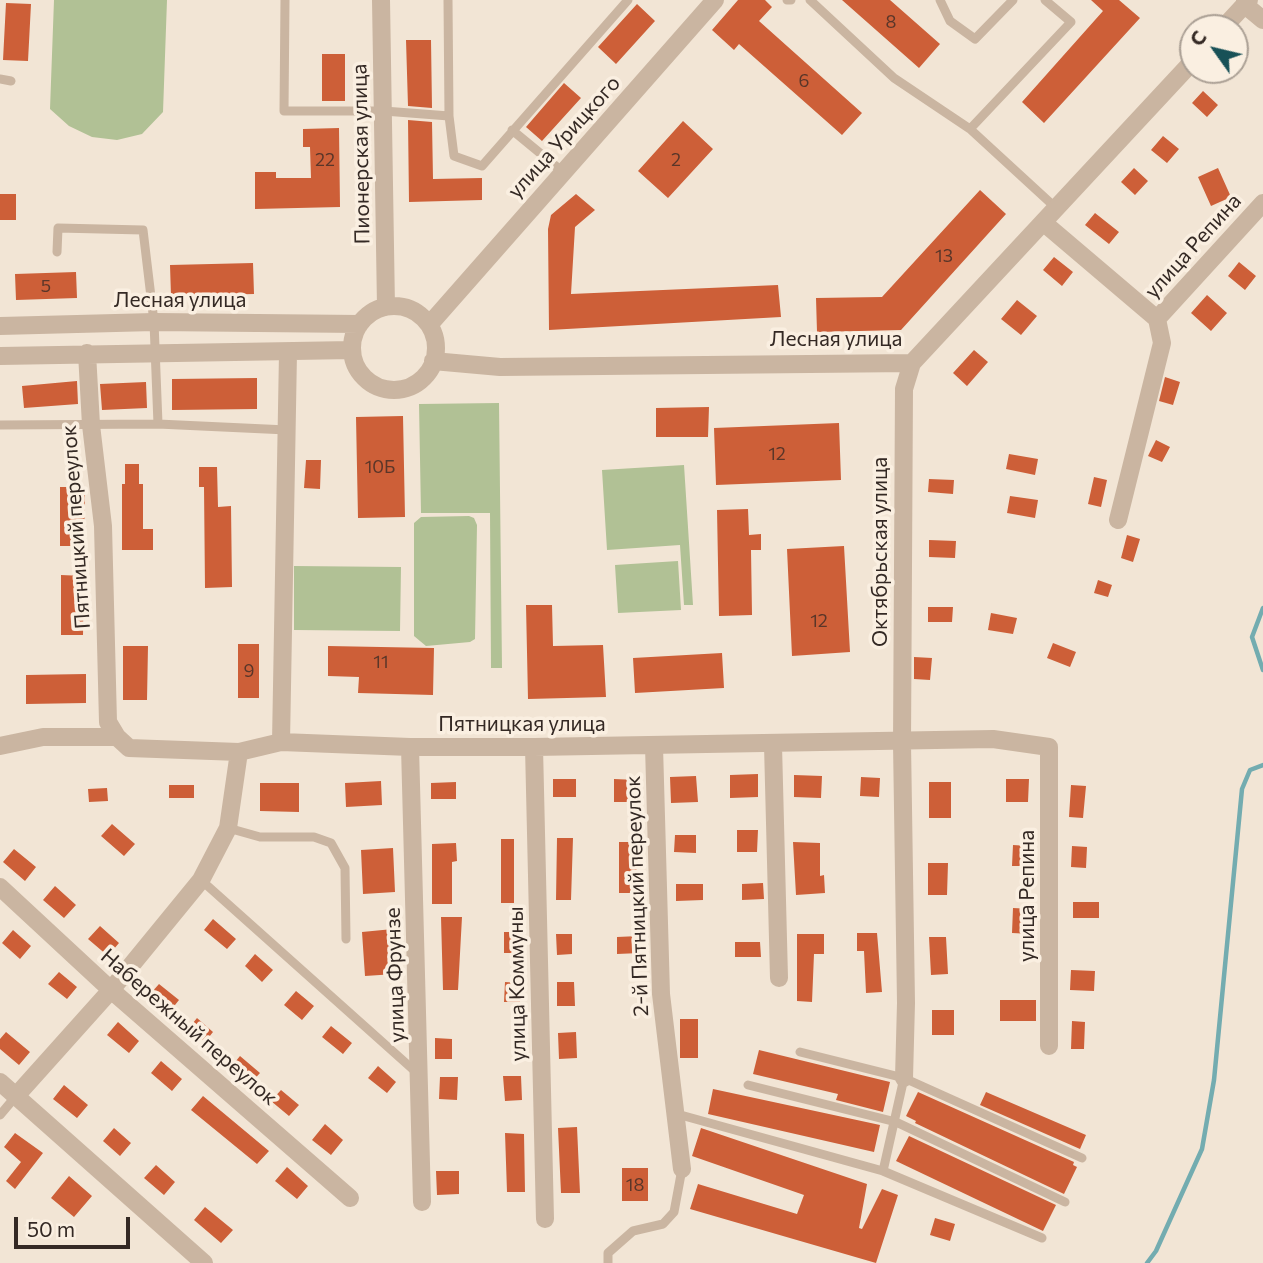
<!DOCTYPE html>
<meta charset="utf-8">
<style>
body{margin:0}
#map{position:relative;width:1263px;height:1263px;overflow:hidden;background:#f2e5d5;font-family:Commissioner,sans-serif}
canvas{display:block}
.north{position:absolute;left:1179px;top:14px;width:70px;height:70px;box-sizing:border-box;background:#faefe1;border:2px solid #aba095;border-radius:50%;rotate:304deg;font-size:19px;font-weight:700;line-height:28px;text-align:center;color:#342924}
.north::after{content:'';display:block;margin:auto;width:24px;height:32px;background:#185157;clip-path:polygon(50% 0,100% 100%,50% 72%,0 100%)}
.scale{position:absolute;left:14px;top:1217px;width:116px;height:32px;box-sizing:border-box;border:4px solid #342924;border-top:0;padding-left:9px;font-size:21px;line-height:24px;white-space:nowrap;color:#342924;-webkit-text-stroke:5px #faefe1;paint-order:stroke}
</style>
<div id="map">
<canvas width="1263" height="1263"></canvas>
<div class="north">С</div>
<div class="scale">50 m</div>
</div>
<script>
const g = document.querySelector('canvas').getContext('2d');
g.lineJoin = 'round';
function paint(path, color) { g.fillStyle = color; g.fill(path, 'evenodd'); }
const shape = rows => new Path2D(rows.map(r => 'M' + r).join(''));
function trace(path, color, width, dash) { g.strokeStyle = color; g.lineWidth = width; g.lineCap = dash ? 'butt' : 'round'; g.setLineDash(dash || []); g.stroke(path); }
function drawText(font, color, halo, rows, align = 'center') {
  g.font = font + ' Commissioner,sans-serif'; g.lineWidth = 7; g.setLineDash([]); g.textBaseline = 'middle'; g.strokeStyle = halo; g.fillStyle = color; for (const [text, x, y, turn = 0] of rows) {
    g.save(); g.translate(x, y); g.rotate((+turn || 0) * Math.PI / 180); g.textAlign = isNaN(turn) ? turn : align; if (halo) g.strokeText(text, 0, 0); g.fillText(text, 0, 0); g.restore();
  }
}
const green = shape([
 [54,0,167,0,163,112,142,134,117,140,92,137,69,126,50,109],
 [499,403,502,668,491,668,490,513,421,513,419,404],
 [684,465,693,605,684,605,680,545,607,550,602,470],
 [469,516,474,518,477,525,475,639,470,642,426,646,414,636,414,523,421,517],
 [678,561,681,610,618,613,615,565],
 [294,566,401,567,400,631,294,630]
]);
const stream = shape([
 [1263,608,1252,637,1263,670],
 [1147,1263,1156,1251,1202,1149,1214,1080,1242,789,1250,770,1263,765]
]);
const building = shape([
 [738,0,765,0,772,7,759,21,862,113,842,135,739,44,734,50,712,30],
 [842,0,890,0,940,44,919,68],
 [1091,0,1119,0,1140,18,1044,123,1022,102,1103,11],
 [6,3,31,4,28,61,3,60],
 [637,4,655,21,616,64,598,47],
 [406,40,431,40,432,108,408,106],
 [322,54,345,54,345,101,322,101],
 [564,83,581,98,542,141,526,127],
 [1203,91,1218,105,1207,117,1192,103],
 [408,120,432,122,433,179,482,178,482,200,409,202],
 [683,121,713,149,668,198,638,171],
 [339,128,340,207,255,209,255,172,276,172,276,178,311,178,310,147,303,147,303,129],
 [1163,136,1179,149,1167,163,1151,150],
 [1134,168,1148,181,1135,195,1121,182],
 [1218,168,1231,197,1211,206,1198,177],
 [980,190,1006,214,901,330,817,332,816,298,882,297],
 [0,194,16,194,16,220,0,220],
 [576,194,595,210,575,227,571,294,778,285,781,317,549,330,548,229,551,215],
 [1095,213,1119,232,1109,244,1085,225],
 [1054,257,1073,272,1062,286,1043,270],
 [1239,262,1256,276,1245,290,1228,276],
 [253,263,254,294,171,296,170,265],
 [76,272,77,298,16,300,15,274],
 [1207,295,1227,313,1211,331,1191,313],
 [1017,300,1037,316,1021,335,1001,319],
 [974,350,988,362,967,386,953,373],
 [1165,377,1180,382,1173,405,1159,401],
 [257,378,257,409,172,410,172,379],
 [77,381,78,404,24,408,22,386],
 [146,382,147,408,102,410,100,384],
 [709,407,708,437,656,437,656,408],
 [403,416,405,517,358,518,356,417],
 [839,423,841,480,716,485,714,428],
 [1156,440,1170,447,1162,462,1148,456],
 [1009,454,1038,459,1035,475,1006,469],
 [306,460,321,460,320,489,304,488],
 [125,464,139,464,139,484,143,484,143,529,153,529,153,550,122,550,122,484,125,484],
 [199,467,217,467,218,507,231,506,232,587,205,588,204,487,199,487],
 [1094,477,1107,480,1101,507,1088,504],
 [929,479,954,480,953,494,928,492],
 [60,487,85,487,84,546,60,546],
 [1010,496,1038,500,1035,518,1007,513],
 [748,509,749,535,761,534,761,550,751,550,752,615,719,616,717,510],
 [1127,535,1140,539,1133,562,1121,558],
 [929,540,956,541,955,558,929,557],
 [844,546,850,652,792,656,787,549],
 [61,575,84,576,83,635,61,635],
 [1098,580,1112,585,1108,597,1094,593],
 [526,605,552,605,553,646,603,645,606,697,528,699],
 [928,607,953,607,952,622,928,622],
 [991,613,1017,618,1013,634,988,630],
 [1053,643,1076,652,1070,667,1047,658],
 [238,644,259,644,259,698,238,698],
 [123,646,148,646,147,700,123,700],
 [328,646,434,648,433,695,358,693,359,677,328,676],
 [722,653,724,688,635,693,633,658],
 [914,657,932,658,930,680,914,679],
 [86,674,86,703,26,704,26,675],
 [758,774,758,797,730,798,730,775],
 [794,775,822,776,821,798,794,797],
 [696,776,698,802,671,803,670,777],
 [861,777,880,778,879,797,860,796],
 [553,779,576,779,576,797,553,797],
 [614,779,637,780,636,802,614,802],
 [1006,779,1029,779,1028,802,1006,802],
 [381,781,382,805,346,807,345,783],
 [456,782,456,799,431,799,431,783],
 [929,782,951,782,951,818,929,818],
 [260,783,299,783,299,812,260,811],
 [169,785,194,785,194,798,169,798],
 [1071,785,1086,786,1083,818,1069,817],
 [107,788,108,801,89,802,88,789],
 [112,824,135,844,124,856,101,836],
 [737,830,758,830,757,852,737,852],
 [675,835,696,835,696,853,674,852],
 [557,838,573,838,571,900,556,900],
 [501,839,514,839,514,903,501,903],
 [619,842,635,842,638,893,619,893],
 [793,842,820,843,820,876,824,875,825,893,796,895],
 [456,843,457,861,452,862,452,904,432,904,432,844],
 [1013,845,1029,846,1028,866,1012,866],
 [1072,846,1087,847,1086,868,1071,867],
 [393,848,395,892,363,894,361,850],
 [14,849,36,867,25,881,3,862],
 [928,863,948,863,947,895,928,895],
 [763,883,764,899,742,900,742,884],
 [676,884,703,884,703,900,676,901],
 [55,886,76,905,64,918,43,900],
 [1073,902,1099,902,1099,918,1073,918],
 [1013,908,1032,909,1032,934,1012,933],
 [441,917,462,917,458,990,443,990],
 [213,919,236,939,227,949,204,930],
 [100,926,119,943,108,956,88,939],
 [393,929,395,974,365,976,362,932],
 [13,930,31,946,20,959,2,943],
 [504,932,517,932,517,953,504,953],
 [857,933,877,933,882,992,866,993,864,951,857,951],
 [556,934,572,934,572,954,557,955],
 [797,934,824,934,824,954,814,954,812,1002,797,1001],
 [639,936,640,953,617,954,617,937],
 [929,937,946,937,948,974,931,975],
 [735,942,760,942,761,957,735,957],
 [255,954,273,970,262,982,245,966],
 [1071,970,1095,971,1094,991,1070,990],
 [59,972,77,987,67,999,48,984],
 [505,982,521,983,520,1002,504,1002],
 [557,982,574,982,575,1006,557,1006],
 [159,984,179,1000,171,1010,151,993],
 [296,991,314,1006,302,1020,284,1005],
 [1000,1000,1036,1000,1036,1021,1000,1021],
 [932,1010,954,1010,954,1035,932,1035],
 [197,1018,213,1032,205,1042,188,1029],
 [680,1019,698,1019,698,1058,680,1058],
 [1072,1021,1085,1022,1084,1049,1071,1049],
 [118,1022,139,1041,129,1053,107,1035],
 [331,1026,352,1043,343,1054,322,1037],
 [6,1032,30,1052,19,1065,0,1049,0,1039],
 [576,1032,577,1058,559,1059,558,1033],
 [435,1038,452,1039,452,1059,435,1059],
 [759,1050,890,1082,883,1112,836,1100,838,1094,753,1074],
 [240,1056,260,1073,250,1084,231,1067],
 [161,1061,182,1079,172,1091,151,1073],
 [378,1066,396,1082,387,1093,368,1078],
 [503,1076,521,1076,522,1100,505,1101],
 [440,1077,458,1077,457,1100,439,1099],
 [64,1085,88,1105,77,1118,53,1099],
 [713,1089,880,1125,874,1152,708,1114],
 [281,1090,299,1105,289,1116,271,1101],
 [918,1092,1074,1162,1073,1165,1077,1167,1064,1194,915,1123,916,1121,906,1116],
 [986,1092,1086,1135,1080,1149,980,1105],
 [203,1096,269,1151,257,1164,191,1110],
 [325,1124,343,1140,331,1155,312,1140],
 [577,1127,580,1193,561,1193,558,1128],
 [114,1128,131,1143,120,1156,103,1141],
 [701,1128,867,1184,859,1228,862,1229,882,1189,898,1195,876,1263,690,1209,698,1184,797,1214,804,1195,692,1156],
 [15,1133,43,1153,15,1189,6,1181,21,1162,4,1147],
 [505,1133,524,1134,525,1192,507,1192],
 [909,1136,1056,1205,1043,1231,896,1161],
 [156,1165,175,1182,164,1195,144,1178],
 [287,1167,308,1186,297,1199,275,1181],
 [622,1168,648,1168,648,1201,622,1201],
 [436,1171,459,1171,459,1194,437,1195],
 [69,1176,92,1196,74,1217,51,1198],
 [205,1207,233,1230,221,1243,194,1220],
 [935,1218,955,1224,950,1241,930,1235]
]);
const service = shape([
 [285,0,284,111,384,111,449,116],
 [448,0,449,116,454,156,482,166,628,0],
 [787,0,791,0],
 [810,0,894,78,970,129],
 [940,0,950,21,975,39,1013,0],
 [1045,0,1071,22,970,129,1056,208],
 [0,79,11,81],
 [512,130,563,172],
 [57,252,58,228,143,230,154,322,158,424],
 [0,425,158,424,287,430],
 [228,828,260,837,314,837,331,843,345,868,346,939],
 [201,880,417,1073],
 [800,1052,904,1078,1082,1158],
 [748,1085,896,1122,1065,1202],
 [677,1114,883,1171,1042,1238],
 [0,1115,16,1096],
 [883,1171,904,1078],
 [608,1263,608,1253,633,1231,663,1224,674,1212,682,1169]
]);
const minor = shape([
 [381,0,386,307],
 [1245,0,1245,5,1263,20],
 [1223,28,1249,0],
 [1044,223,1157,319,1263,203],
 '352 348a42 42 0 1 1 84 0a42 42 0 1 1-84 0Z',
 [429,325,715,0],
 [0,326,154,322,360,324],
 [87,353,91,425,103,526,108,722,117,737],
 [0,356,352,350],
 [433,361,500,367,912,363],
 [1118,520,1162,343,1157,319],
 [281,742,288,353],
 [773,745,779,978],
 [0,746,43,737,117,737,129,748,239,752,281,742,410,747,534,747,993,739,1049,747,1049,1046],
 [654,746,661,994,682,1169],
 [410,747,422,1202],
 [534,747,545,1219],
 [0,887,111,990,350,1198],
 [904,1078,906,1003,902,743,904,389,912,363,1193,61],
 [0,1082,204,1263],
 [16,1096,111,990,201,880,228,828,239,752]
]);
const numberNames = [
 ["8",891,22],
 ["6",804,81],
 ["22",325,160],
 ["2",676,160],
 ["13",944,256],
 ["5",46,286],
 ["12",777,454],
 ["10Б",380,467],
 ["12",819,621],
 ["11",381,662],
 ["9",249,671],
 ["18",635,1185]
];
const streetNames = [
 ["улица Урицкого",564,137,-48],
 ["Пионерская улица",361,154,-91],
 ["улица Репина",1193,246,-48],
 ["Лесная улица",180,300],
 ["Лесная улица",836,339],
 ["Пятницкий переулок",76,527,-94],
 ["Октябрьская улица",880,552,-90],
 ["Пятницкая улица",522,724],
 ["2-й Пятницкий переулок",637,896,-92],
 ["улица Репина",1027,896,-90],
 ["улица Фрунзе",395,975,-92],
 ["улица Коммуны",517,984,-91],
 ["Набережный переулок",189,1027,41]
];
paint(green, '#b1c195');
trace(stream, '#73acb0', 4.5);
paint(building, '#cd5f38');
trace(service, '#cab5a1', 9);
trace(minor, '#cab5a1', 18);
drawText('18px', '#5a3629', null, numberNames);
drawText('21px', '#342924', '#faefe1', streetNames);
</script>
